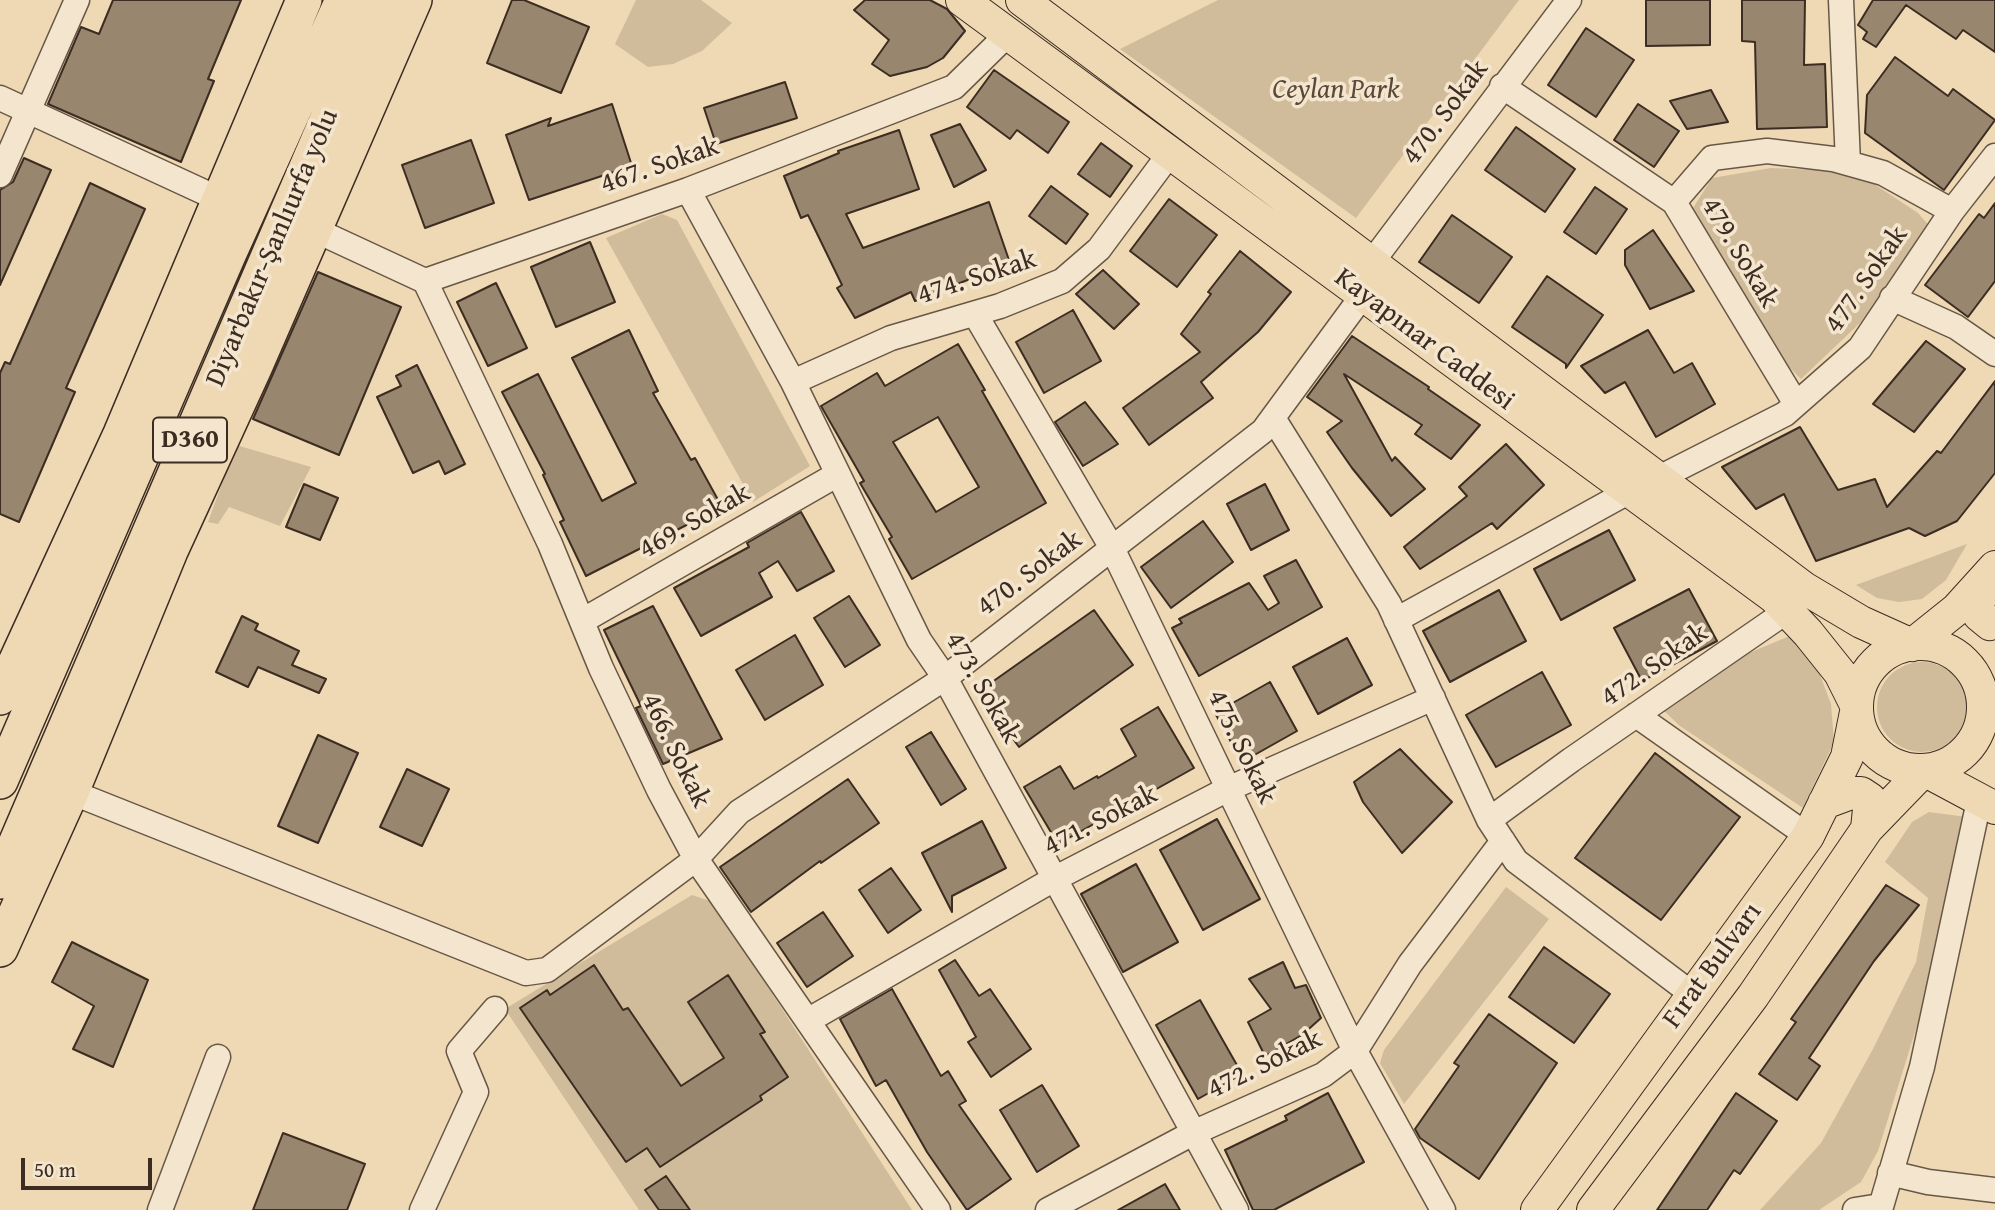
<!DOCTYPE html>
<meta charset="utf-8">
<style>
body{margin:0}
#map{position:relative;width:1995px;height:1210px;overflow:hidden;background:#eed9b4;font-family:"Gentium Book Plus",serif}
canvas{display:block}
.scale{position:absolute;left:21px;top:1158px;width:131px;height:32px;box-sizing:border-box;border:4px solid #3c2c22;border-top:0;padding-left:9px;font-size:21px;line-height:24px;white-space:nowrap;color:#3c2c22;-webkit-text-stroke:5px #f4e6ce;paint-order:stroke}
</style>
<div id="map">
<canvas width="1995" height="1210"></canvas>
<div class="scale">50 m</div>
</div>
<script>
const g = document.querySelector('canvas').getContext('2d');
g.lineJoin = 'round';
function paint(path, color) { g.fillStyle = color; g.fill(path, 'evenodd'); }
const shape = rows => new Path2D(rows.map(r => 'M' + r).join(''));
function trace(path, color, width, dash) { g.strokeStyle = color; g.lineWidth = width; g.lineCap = dash ? 'butt' : 'round'; g.setLineDash(dash || []); g.stroke(path); }
function drawText(font, color, halo, rows, align = 'center') {
  g.font = font + ' "Gentium Book Plus",serif'; g.lineWidth = 7; g.setLineDash([]); g.textBaseline = 'middle'; g.strokeStyle = halo; g.fillStyle = color; for (const [text, x, y, turn = 0] of rows) {
    g.save(); g.translate(x, y); g.rotate((+turn || 0) * Math.PI / 180); g.textAlign = isNaN(turn) ? turn : align; if (halo) g.strokeText(text, 0, 0); g.fillText(text, 0, 0); g.restore();
  }
}
const green = shape([
 [636,0,701,0,732,23,702,51,673,64,648,67,615,44],
 [1218,0,1519,0,1356,218,1120,49],
 [1771,168,1822,170,1874,184,1918,213,1932,229,1861,322,1801,379,1780,358,1693,208,1712,178],
 [662,214,677,220,810,466,753,502,606,238],
 [236,445,311,467,280,526,229,507,218,524,208,522],
 [1967,544,1946,580,1922,599,1899,602,1877,598,1856,585],
 [1792,635,1814,659,1831,704,1834,742,1803,808,1680,726,1664,711,1749,653],
 '1877 707a45 45 0 1 1 90 0a45 45 0 1 1-90 0Z',
 [1929,812,1967,817,1933,974,1878,1151,1861,1182,1819,1210,1760,1210,1821,1143,1873,1049,1916,962,1928,898,1885,862,1912,822],
 [1506,887,1549,919,1404,1104,1380,1063,1384,1050],
 [692,895,713,902,912,1210,639,1210,505,1009]
]);
const building = shape([
 [113,0,241,0,208,79,214,81,181,162,48,104,81,27,99,34,113,0],
 [512,0,524,0,589,27,561,93,487,63,512,0],
 [865,0,930,0,947,9,965,31,943,58,927,67,890,76,872,64,889,40,854,10,865,0],
 [1646,0,1710,0,1710,45,1646,46,1646,0],
 [1742,0,1805,0,1804,65,1825,64,1827,127,1757,129,1755,42,1742,41,1742,0],
 [1873,0,1995,0,1995,52,1963,30,1956,39,1906,5,1876,47,1863,39,1867,32,1858,25,1873,0],
 [1586,28,1634,60,1596,117,1548,85,1586,28],
 [1895,57,1948,96,1953,89,1995,120,1944,190,1865,133,1867,95,1895,57],
 [994,70,1069,122,1048,153,1017,130,1010,139,967,107,994,70],
 [785,82,797,118,716,144,704,108,785,82],
 [1711,90,1728,122,1687,129,1670,101,1711,90],
 [612,104,632,166,529,200,506,135,551,118,548,126,612,104],
 [1638,104,1679,131,1654,167,1614,140,1638,104],
 [960,124,986,170,954,187,931,135,960,124],
 [1516,127,1575,169,1545,212,1485,170,1516,127],
 [899,130,919,189,846,214,863,248,989,202,1010,263,915,301,911,292,855,318,837,288,842,285,808,215,801,218,784,176,839,153,838,151,899,130],
 [471,140,494,203,425,228,402,165,471,140],
 [1101,143,1132,166,1110,197,1078,174,1101,143],
 [24,158,51,170,0,285,0,190,13,182,24,158],
 [90,183,145,209,66,388,75,392,19,522,0,514,0,373,5,362,10,364,90,183],
 [1051,186,1088,214,1066,244,1029,216,1051,186],
 [1595,187,1627,209,1596,254,1564,232,1595,187],
 [1169,199,1217,235,1177,287,1130,251,1169,199],
 [1995,203,1995,281,1968,317,1925,285,1979,214,1984,218,1995,203],
 [1452,215,1512,257,1479,303,1419,262,1452,215],
 [1653,230,1694,291,1650,309,1625,265,1625,250,1653,230],
 [590,242,615,302,556,327,531,267,590,242],
 [1240,251,1291,292,1258,332,1201,382,1213,398,1149,445,1123,408,1200,352,1181,334,1211,294,1208,292,1240,251],
 [1103,270,1139,304,1114,329,1076,294,1103,270],
 [318,272,401,307,339,455,253,419,318,272],
 [1547,276,1603,315,1566,368,1566,364,1512,327,1547,276],
 [496,283,527,348,488,366,457,302,496,283],
 [1073,310,1101,361,1044,393,1016,342,1073,310],
 [629,330,658,391,653,393,691,460,695,458,722,507,586,576,560,522,564,520,543,475,545,474,502,392,538,374,602,501,636,483,572,358,629,330],
 [1648,330,1674,373,1692,363,1715,404,1656,437,1625,382,1605,393,1581,366,1648,330],
 [1352,336,1429,387,1428,389,1480,425,1451,459,1415,434,1422,425,1344,374,1392,461,1395,457,1425,489,1391,516,1352,468,1327,432,1342,421,1307,397,1352,336],
 [1926,341,1965,369,1914,432,1873,404,1926,341],
 [958,344,985,390,982,391,1046,503,912,579,889,539,892,537,860,483,864,481,821,406,877,373,885,386,958,344],
 [938,417,979,487,936,512,893,442,938,417],
 [417,365,465,464,445,474,439,461,413,473,377,397,401,386,396,376,417,365],
 [1995,381,1995,473,1957,521,1925,536,1909,528,1816,561,1784,494,1756,509,1722,467,1800,427,1838,490,1875,479,1887,507,1937,451,1941,453,1995,381],
 [1085,402,1118,444,1083,466,1055,422,1085,402],
 [1506,444,1544,485,1497,529,1492,523,1420,569,1404,547,1467,496,1459,487,1506,444],
 [304,484,338,498,320,540,286,527,304,484],
 [1265,484,1289,530,1251,550,1227,504,1265,484],
 [801,512,834,571,797,591,778,561,759,573,772,597,701,636,674,588,749,547,747,543,801,512],
 [1203,521,1233,562,1171,608,1141,567,1203,521],
 [1609,530,1635,580,1561,620,1534,569,1609,530],
 [1296,560,1322,607,1199,676,1172,628,1182,623,1179,619,1249,583,1268,610,1279,603,1264,576,1296,560],
 [1689,589,1717,641,1642,681,1614,628,1689,589],
 [1499,590,1526,641,1450,682,1423,631,1499,590],
 [849,596,880,645,845,667,814,618,849,596],
 [653,606,722,739,663,764,636,708,641,706,604,630,653,606],
 [1094,610,1133,665,1019,747,978,692,1094,610],
 [242,616,258,624,255,630,299,651,292,665,326,679,319,693,258,667,248,687,216,672,242,616],
 [795,635,823,685,765,720,736,670,795,635],
 [1347,638,1372,685,1318,714,1293,667,1347,638],
 [1542,672,1571,725,1496,767,1466,715,1542,672],
 [1270,682,1297,731,1242,762,1215,713,1270,682],
 [1158,707,1194,768,1058,844,1024,787,1060,766,1074,789,1097,776,1098,778,1136,756,1121,729,1158,707],
 [931,732,966,789,941,805,906,747,931,732],
 [318,735,358,753,318,843,278,826,318,735],
 [1400,749,1452,802,1402,853,1363,802,1354,782,1400,749],
 [1655,753,1740,817,1661,920,1575,858,1655,753],
 [407,769,449,789,422,846,380,827,407,769],
 [848,779,879,823,821,863,820,861,751,912,720,867,848,779],
 [1217,819,1260,899,1203,930,1160,850,1217,819],
 [982,821,1006,868,952,896,952,912,922,853,982,821],
 [1136,864,1178,942,1123,972,1081,894,1136,864],
 [891,868,921,910,888,933,859,890,891,868],
 [1886,885,1919,905,1874,961,1809,1058,1820,1066,1797,1100,1759,1074,1796,1022,1791,1019,1886,885],
 [823,912,853,956,807,987,777,943,823,912],
 [72,942,148,980,113,1067,73,1049,94,1006,52,982,72,942],
 [1544,947,1610,994,1574,1043,1509,997,1544,947],
 [955,960,979,996,990,989,1031,1049,991,1077,968,1042,976,1037,939,970,955,960],
 [1283,962,1295,988,1306,985,1321,1018,1302,1035,1265,1056,1248,1022,1271,1009,1249,979,1283,962],
 [594,965,623,1010,628,1008,681,1086,724,1058,688,1002,728,975,765,1032,760,1034,788,1077,760,1096,762,1100,660,1167,647,1148,626,1162,520,1008,547,990,550,995,594,965],
 [892,989,941,1076,948,1071,966,1101,959,1105,1011,1179,967,1210,927,1152,886,1080,876,1086,840,1019,892,989],
 [1200,1000,1242,1074,1198,1099,1156,1025,1200,1000],
 [1489,1014,1557,1063,1479,1179,1420,1138,1415,1129,1459,1066,1454,1063,1489,1014],
 [1042,1085,1079,1146,1037,1172,1000,1110,1042,1085],
 [1328,1093,1364,1162,1274,1210,1253,1210,1225,1150,1287,1120,1285,1116,1328,1093],
 [1736,1093,1777,1121,1740,1174,1734,1170,1707,1210,1657,1210,1736,1093],
 [283,1133,365,1164,347,1210,253,1210,283,1133],
 [666,1176,690,1210,659,1210,645,1190,666,1176],
 [1165,1184,1180,1210,1118,1210,1165,1184]
]);
const minor = shape([
 [1841,0,1848,163],
 [1502,86,1674,202,1796,404],
 [0,98,219,199],
 [0,175,77,0],
 [688,190,793,382,919,640,945,678,1236,1210],
 [1674,202,1712,158,1767,151,1833,159,1883,173,1952,211],
 [315,230,425,281,688,190,954,87,1009,33],
 [1372,262,1569,0],
 [425,281,550,544,601,668,659,790,696,859,938,1210],
 [1892,298,1956,327,1995,354],
 [975,314,1112,548,1355,1051,1443,1210],
 [793,382,891,338,1000,306,1062,281,1099,249,1171,152],
 [1273,418,1389,604,1489,820,1516,861,1692,994],
 [1659,478,1785,414,1860,348,1952,211,1995,156],
 [1396,620,1628,492],
 [582,621,838,474],
 [1636,715,1808,836],
 [71,792,526,973,547,970,696,859,739,812,945,678,1263,431,1363,295],
 [1489,820,1571,760,1787,611],
 [809,1020,1054,879,1228,789,1433,698],
 [1890,1173,1928,1182,1995,1190],
 [160,1210,218,1057],
 [422,1210,476,1092,459,1051,495,1009],
 [1048,1210,1193,1133,1323,1075,1355,1051,1410,964,1503,841],
 [1855,1210,1880,1206],
 [1880,1210,1922,1067,1979,801]
]);
const major = shape([
 [962,0,1774,597,1808,633,1840,673,1857,707,1847,757,1808,836,1537,1210],
 [1022,0,1804,588,1861,622,1912,645,1957,609,1995,567],
 [1989,578,1976,608,1979,615,1990,624,1995,622],
 '1857 707a63 63 0 1 1 126 0a63 63 0 1 1-126 0Z',
 [1824,803,1851,793,1861,793,1870,799,1867,829],
 [1593,1210,1753,996,1867,829,1924,770,1995,808]
]);
const highway = shape([
 [0,697,121,434,304,0],
 [0,781,228,255,343,0],
 [0,881,379,0],
 [0,949,71,792,170,551,254,368,414,0]
]);
const shields = [
 [190,440,74]
];
const shieldNames = [
 ["D360",190,440]
];
const parkNames = [
 ["Ceylan Park",1336,91]
];
const streetNames = [
 ["470. Sokak",1446,113,-53],
 ["467. Sokak",660,166,-19],
 ["Diyarbakır-Şanlıurfa yolu",273,248,-67],
 ["479. Sokak",1739,253,59],
 ["474. Sokak",977,278,-18],
 ["477. Sokak",1867,280,-55],
 ["Kayapınar Caddesi",1424,340,37],
 ["469. Sokak",695,522,-30],
 ["470. Sokak",1030,574,-37],
 ["472. Sokak",1655,666,-35],
 ["473. Sokak",982,688,60],
 ["475. Sokak",1241,747,64],
 ["466. Sokak",675,751,64],
 ["471. Sokak",1101,821,-27],
 ["Fırat Bulvarı",1713,966,-54],
 ["472. Sokak",1265,1065,-26]
];
paint(green, '#d0bc9b');
paint(building, '#99866e');
trace(building, '#3c2c22', 2);
trace(minor, '#685746', 27);
trace(major, '#3c2c22', 34);
trace(highway, '#3c2c22', 38);
trace(minor, '#f4e6ce', 24);
trace(major, '#eed9b4', 32);
trace(highway, '#eed9b4', 35);
for (const [x, y, w] of shields) { const box = new Path2D(); box.roundRect(x - w / 2, y - 22.5, w, 45, 5); g.fillStyle = '#f4e6ce'; g.fill(box); trace(box, '#3c2c22', 2); }
drawText('bold 26px', '#3c2c22', null, shieldNames);
drawText('italic 28px', '#5a493a', '#f4e6ce', parkNames);
drawText('28px', '#3c2c22', '#f4e6ce', streetNames);
</script>
